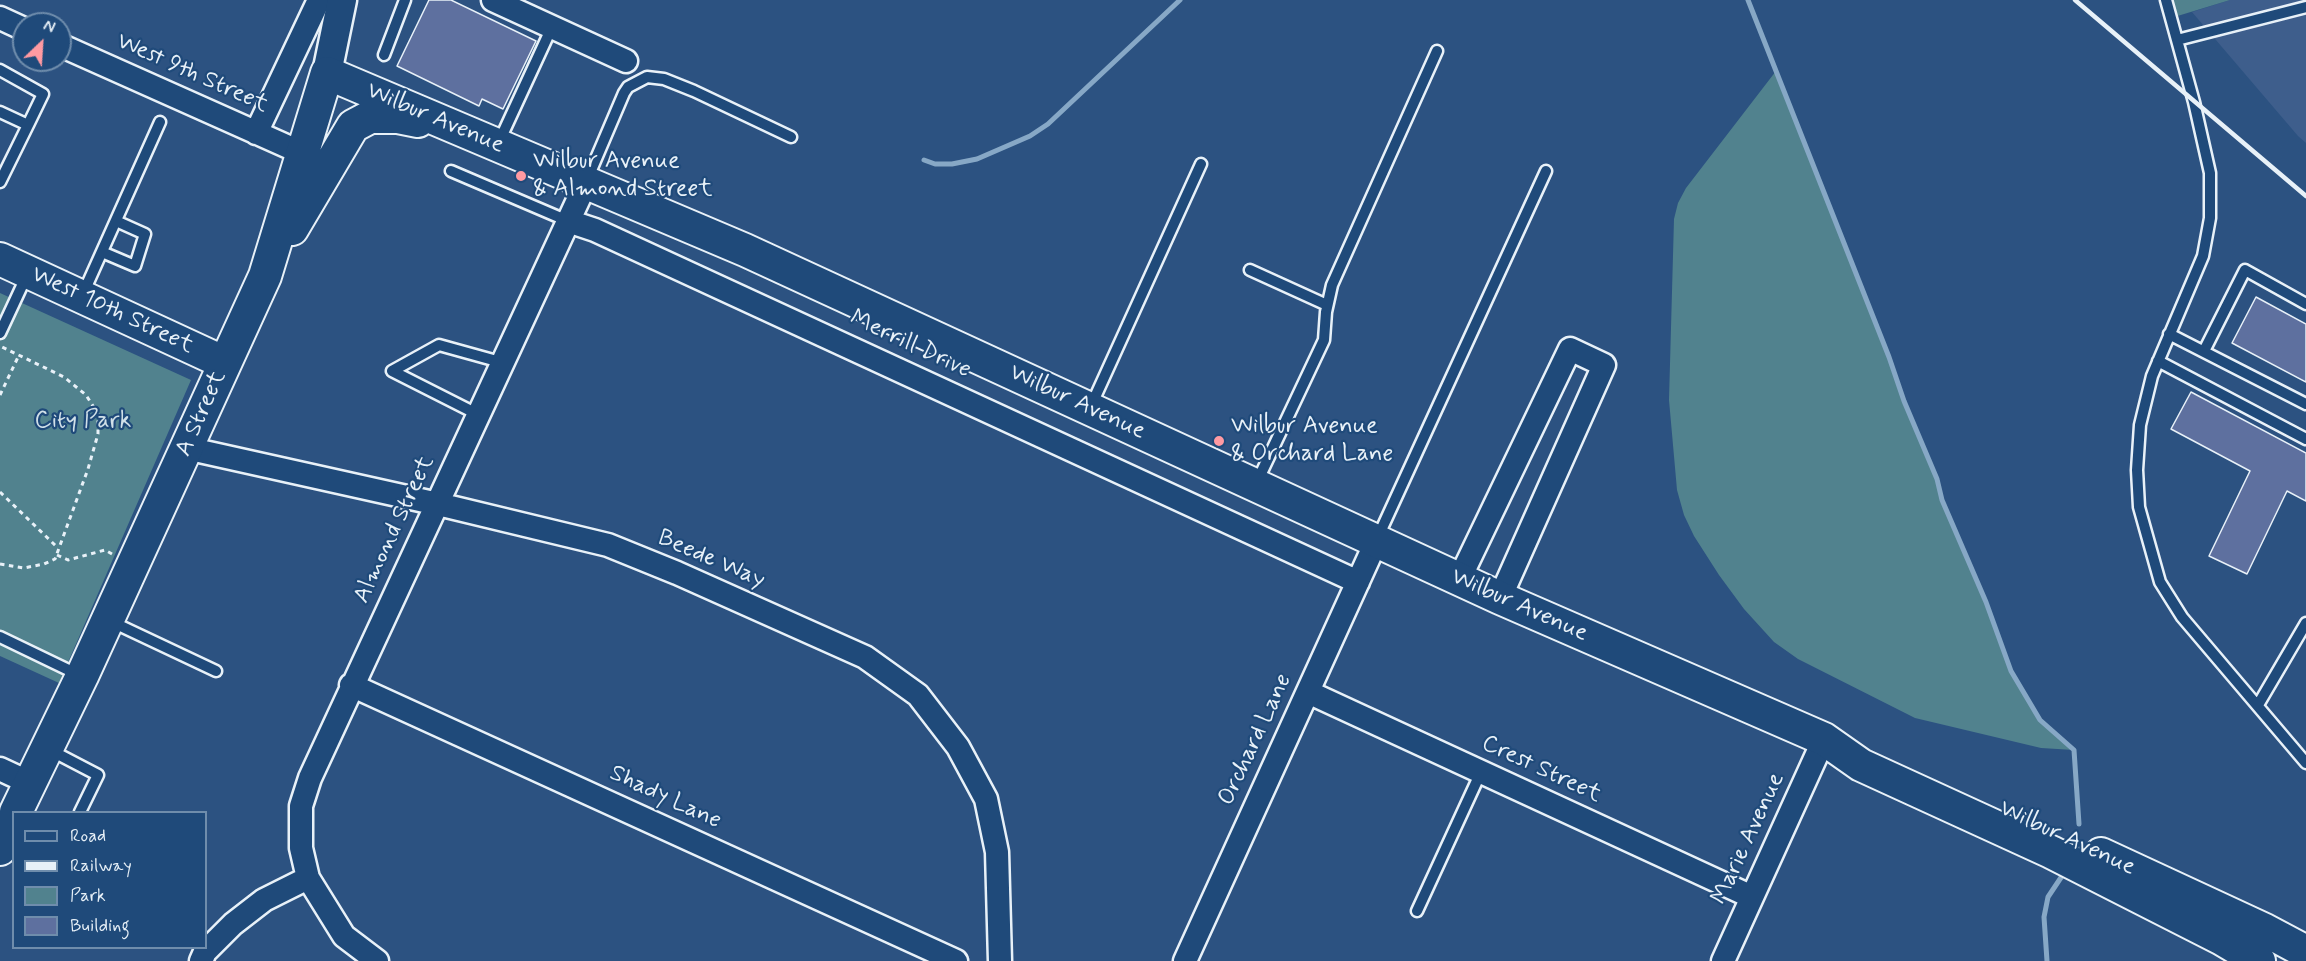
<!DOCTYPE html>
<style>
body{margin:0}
#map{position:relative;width:2306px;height:961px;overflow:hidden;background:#2c5281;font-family:Mynerve,sans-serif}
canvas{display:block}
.legend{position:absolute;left:12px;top:811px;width:195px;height:138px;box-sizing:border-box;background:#1f4a7a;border:2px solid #6f8dac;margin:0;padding:8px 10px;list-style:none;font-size:18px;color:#e8f1f8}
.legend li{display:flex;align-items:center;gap:12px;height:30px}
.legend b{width:30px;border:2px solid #6f8dac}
.north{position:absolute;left:12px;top:12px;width:60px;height:60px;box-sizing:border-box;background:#1f4a7a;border:2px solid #6f8dac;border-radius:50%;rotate:25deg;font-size:16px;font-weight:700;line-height:24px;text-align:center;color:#e8f1f8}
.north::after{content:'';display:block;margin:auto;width:21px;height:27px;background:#ff9aa2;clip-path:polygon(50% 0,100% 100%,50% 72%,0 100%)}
</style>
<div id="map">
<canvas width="2306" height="961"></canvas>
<ul class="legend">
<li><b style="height:8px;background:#1f4a7a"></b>Road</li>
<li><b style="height:8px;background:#e8f1f8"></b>Railway</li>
<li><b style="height:16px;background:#51828e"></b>Park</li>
<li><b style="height:16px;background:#5e709f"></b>Building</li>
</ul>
<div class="north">N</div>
</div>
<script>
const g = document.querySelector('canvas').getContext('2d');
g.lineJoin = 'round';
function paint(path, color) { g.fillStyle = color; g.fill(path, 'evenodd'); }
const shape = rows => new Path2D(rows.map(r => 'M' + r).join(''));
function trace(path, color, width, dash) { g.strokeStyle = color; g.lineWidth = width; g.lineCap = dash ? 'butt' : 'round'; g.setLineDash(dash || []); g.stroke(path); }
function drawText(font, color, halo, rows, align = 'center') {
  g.font = font + ' Mynerve,sans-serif'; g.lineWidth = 4.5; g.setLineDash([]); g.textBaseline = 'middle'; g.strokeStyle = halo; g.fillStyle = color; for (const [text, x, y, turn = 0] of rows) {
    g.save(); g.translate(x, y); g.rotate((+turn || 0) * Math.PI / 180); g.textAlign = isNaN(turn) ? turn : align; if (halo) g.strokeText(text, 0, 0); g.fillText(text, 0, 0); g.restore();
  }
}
const built = shape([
 [2230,0,2306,0,2306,143,2298,136,2192,12]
]);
const green = shape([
 [2166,0,2230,0,2171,18],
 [1776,71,1889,357,1904,401,1937,479,1942,500,1986,602,2011,671,2040,720,2074,750,2041,748,1915,718,1798,659,1774,642,1744,609,1719,575,1694,536,1684,515,1677,490,1669,400,1674,219,1678,203,1686,188],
 [0,293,191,380,59,683,0,656]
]);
const stream = shape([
 [1748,0,1889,357,1904,401,1937,479,1942,500,1986,602,2011,671,2040,720,2074,750,2079,824],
 [924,160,935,164,952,164,977,159,1030,136,1048,124,1180,0],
 [2047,961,2044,917,2048,897,2064,873]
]);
const building = shape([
 [429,0,451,0,536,41,503,109,482,99,479,106,397,66,429,0],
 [2256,297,2306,324,2306,382,2232,343,2256,297],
 [2191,392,2306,453,2306,501,2287,491,2247,574,2209,556,2250,471,2171,429,2191,392]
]);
const path = shape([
 [0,395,19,355],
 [0,492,58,548],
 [57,555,68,560,105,550,112,554],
 [0,564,24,568,44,564,55,559,88,469,98,434,98,414,86,395,64,377,2,347]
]);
const service = shape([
 [2166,0,2194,102,2210,173,2210,218,2203,256,2152,376,2140,425,2137,470,2139,507,2160,582,2182,617,2306,763],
 [2177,40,2306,7],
 [384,55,405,0],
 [0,70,43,94,28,125],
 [0,112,28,125,0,182],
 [498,144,552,27],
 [451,171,568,221],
 [586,182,624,93,628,87,647,77,664,79,694,91,791,137],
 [102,252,135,266,145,234,116,221],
 [1250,270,1327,305],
 [82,296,160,122],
 [0,333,27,275],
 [2169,334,2306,404],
 [2204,351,2245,270,2306,304],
 [2158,361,2306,439],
 [1091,406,1201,164],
 [479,415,392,371,439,345,504,363],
 [1257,482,1324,340,1326,312,1332,285,1437,51],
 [1377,539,1546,171],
 [110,621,216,671],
 [0,637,81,676],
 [2258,705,2306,623],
 [50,750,98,775,80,812],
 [1417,911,1481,772]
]);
const minor = shape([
 [493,0,626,61],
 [0,18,24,29],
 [60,45,302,153],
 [256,133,319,0],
 [568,221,595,230,1358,582],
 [186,448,438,504,608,545,677,573,865,657,918,695,958,747,986,799,997,852,1000,961],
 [1459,580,1570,349,1604,365,1500,598],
 [351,685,956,961],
 [1308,692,1752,897],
 [0,769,30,783],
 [308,878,344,936,377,961],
 [201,961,205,952,233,924,264,900,308,878,301,848,301,806,310,778,586,183],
 [1185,961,1376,542],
 [1723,961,1824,739]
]);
const tertiary = shape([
 [327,73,342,0]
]);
const secondary = shape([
 [292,229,353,126,370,117,398,117,418,121],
 [0,259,225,363],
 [16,812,82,676,265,276,327,73,745,250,1500,598,1824,739,1861,765,2051,852,2222,939,2259,961],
 [0,849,14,819],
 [2101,854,2265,930,2306,952]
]);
const rail = shape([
 [2075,0,2306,196]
]);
const markers = [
 [521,176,6,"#ff9aa2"],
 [1219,441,6,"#ff9aa2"]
];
const streetNames = [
 ["West 9th Street",192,74,24],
 ["Wilbur Avenue",435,119,23],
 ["West 10th Street",112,311,25],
 ["Merrill Drive",910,345,25],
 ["Wilbur Avenue",1077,403,25],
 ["A Street",202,414,-66],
 ["Almond Street",395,530,-65],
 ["Beede Way",711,560,23],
 ["Wilbur Avenue",1519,606,24],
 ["Orchard Lane",1256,740,-65],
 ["Crest Street",1541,770,25],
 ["Shady Lane",665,798,25],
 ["Marie Avenue",1749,839,-65],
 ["Wilbur Avenue",2067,839,25]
];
const poiNames = [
 ["Wilbur Avenue",533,162],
 ["& Almond Street",533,190],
 ["Wilbur Avenue",1231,427],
 ["& Orchard Lane",1231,455]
];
const parkNames = [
 ["City Park",83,422]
];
paint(built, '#3e5e8c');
paint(green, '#51828e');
trace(stream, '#87a8c6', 5);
paint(building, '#5e709f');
trace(building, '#e8f1f8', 1.5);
trace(service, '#e8f1f8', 15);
trace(minor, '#e8f1f8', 27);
trace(tertiary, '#e8f1f8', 33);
trace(secondary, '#e8f1f8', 36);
trace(path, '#e8f1f8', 3, [4.5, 4.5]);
trace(service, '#1f4a7a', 10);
trace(minor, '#1f4a7a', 22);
trace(tertiary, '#1f4a7a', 28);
trace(secondary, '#1f4a7a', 32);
trace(rail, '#e8f1f8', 4.5);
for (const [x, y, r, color] of markers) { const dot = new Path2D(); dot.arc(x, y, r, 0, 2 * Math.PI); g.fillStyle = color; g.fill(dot); trace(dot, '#1f4a7a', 2); }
drawText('24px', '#e8f1f8', '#1f4a7a', streetNames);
drawText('24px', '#e8f1f8', '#1f4a7a', poiNames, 'left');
drawText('24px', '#d1e0e8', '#1f4a7a', parkNames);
</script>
